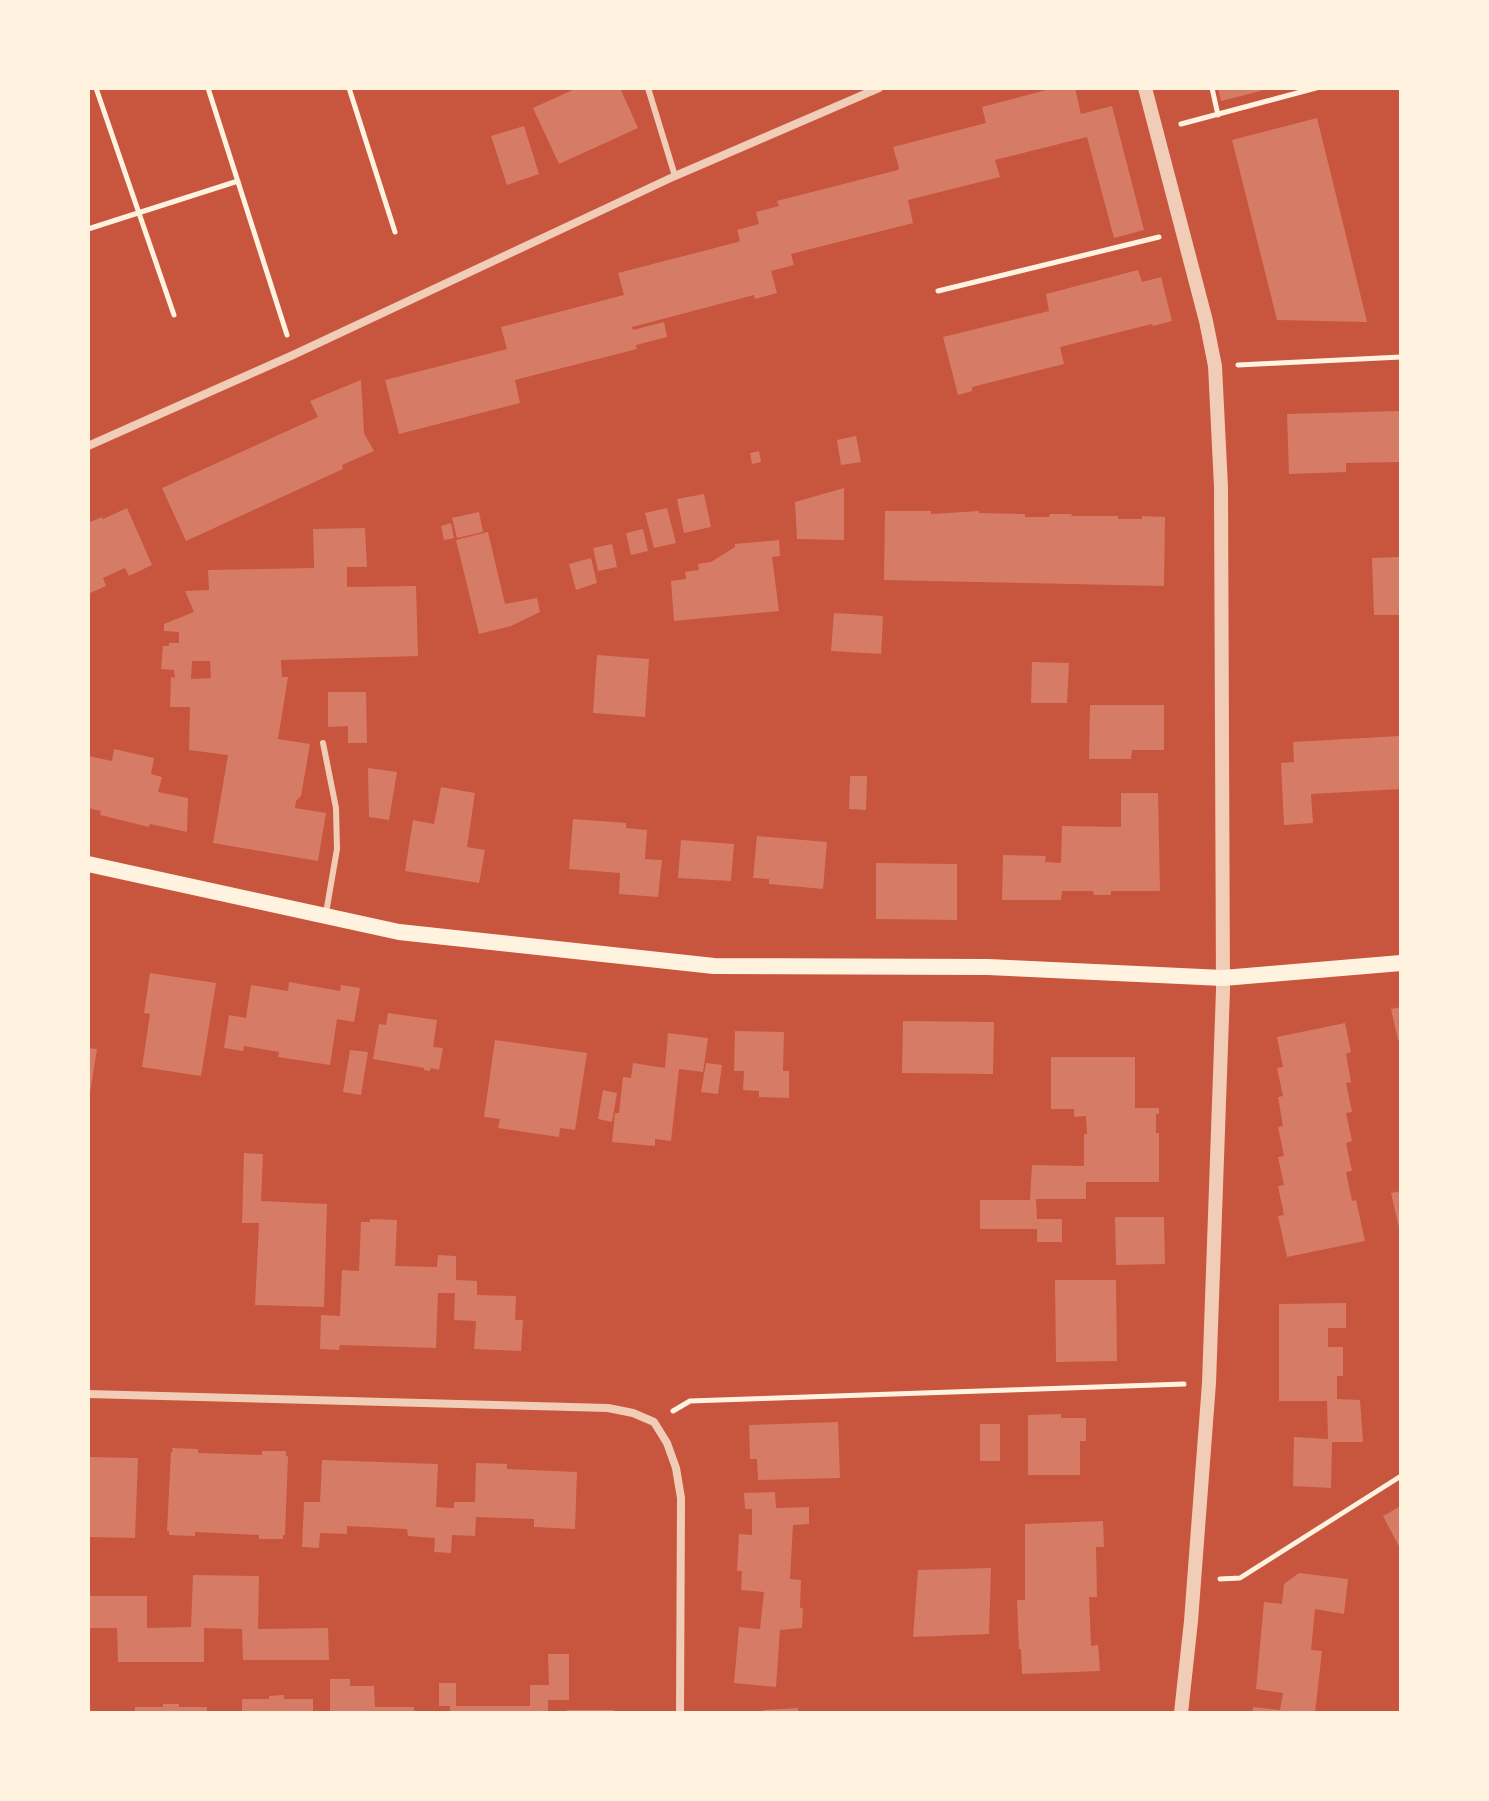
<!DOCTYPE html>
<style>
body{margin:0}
#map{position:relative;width:1489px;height:1801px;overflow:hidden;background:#c8553d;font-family:Overpass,sans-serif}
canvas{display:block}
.frame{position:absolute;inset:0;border:90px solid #fff3e0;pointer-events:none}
</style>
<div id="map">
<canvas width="1489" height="1801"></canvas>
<div class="frame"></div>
</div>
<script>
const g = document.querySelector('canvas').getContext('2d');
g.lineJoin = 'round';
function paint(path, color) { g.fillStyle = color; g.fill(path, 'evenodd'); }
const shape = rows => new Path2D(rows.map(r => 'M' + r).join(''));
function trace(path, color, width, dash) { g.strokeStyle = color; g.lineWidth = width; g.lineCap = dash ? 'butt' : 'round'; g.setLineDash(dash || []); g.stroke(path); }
const building = shape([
 [577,88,620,88,638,128,559,164,533,108],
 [1054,88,1075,88,1081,114,1112,106,1144,230,1114,238,1087,137,995,160,1000,177,908,200,913,223,791,254,794,265,771,271,777,293,755,299,754,295,632,327,633,330,664,322,667,337,636,345,637,349,515,380,520,403,399,434,385,380,507,349,501,327,624,295,618,273,738,242,740,241,737,230,759,224,756,212,779,206,777,201,898,170,899,168,893,147,986,123,982,107],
 [1218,88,1268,88,1268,89,1221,101],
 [1317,118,1339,207,1367,322,1277,320,1232,140],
 [524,126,539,174,507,185,491,136],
 [1138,270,1142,282,1161,277,1172,321,1153,326,1152,324,1060,347,1064,364,972,387,972,391,958,395,943,337,1049,311,1046,294],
 [361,380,364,433,374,451,342,465,343,469,186,541,162,488,318,417,310,401],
 [1401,411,1401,462,1346,463,1346,472,1289,474,1287,414],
 [856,436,861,462,841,465,837,440],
 [759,451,761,462,752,464,750,453],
 [844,488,844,540,797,539,795,502],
 [704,494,711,527,684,533,677,499],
 [127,508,152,565,129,576,125,568,103,578,106,586,88,594,88,523,102,517,103,519],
 [667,508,676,543,654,548,645,513],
 [885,511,931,511,931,514,979,511,979,513,1025,514,1025,517,1049,517,1050,514,1072,514,1071,516,1118,516,1118,519,1142,519,1142,516,1165,517,1164,586,884,580],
 [479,512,483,532,457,538,452,518],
 [451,523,454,538,444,540,441,526],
 [365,528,367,567,347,567,347,587,416,586,418,656,281,660,282,677,288,677,278,739,310,744,301,796,296,801,295,808,326,813,318,861,213,843,228,755,189,750,190,707,170,707,171,677,175,678,174,670,161,669,163,646,169,646,169,643,179,643,179,632,164,631,164,624,194,612,185,591,209,590,208,570,314,568,313,529],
 [192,661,210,661,211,678,191,679],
 [643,529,648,551,631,555,626,533],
 [488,532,505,604,537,598,540,612,511,626,479,634,456,540],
 [779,540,780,556,772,557,779,611,674,621,671,581,686,579,685,572,699,570,698,564,711,562,735,547,735,544],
 [612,544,617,567,598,571,593,548],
 [1401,557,1401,615,1374,615,1372,558],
 [591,558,597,583,576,590,569,564],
 [834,613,883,616,881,654,831,651],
 [597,655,649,659,645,717,593,713],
 [1032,662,1069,663,1067,703,1031,703],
 [328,692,366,692,367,743,348,743,348,726,328,727],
 [1090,705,1164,705,1164,750,1132,750,1131,759,1089,759],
 [1399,736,1401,789,1311,794,1313,823,1284,825,1281,763,1294,762,1293,742],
 [114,749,154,758,151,774,162,777,158,792,188,798,187,832,150,824,149,827,100,815,101,811,88,808,88,756,112,761],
 [368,768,397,772,389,820,369,817],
 [850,776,867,776,866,810,849,809],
 [441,787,475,793,467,847,485,850,479,883,405,871,413,820,434,824],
 [1121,793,1158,793,1160,891,1111,891,1111,895,1094,895,1093,891,1062,891,1061,900,1002,900,1003,855,1046,856,1045,862,1061,863,1062,826,1121,827],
 [573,819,626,823,626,828,647,830,645,859,662,860,658,897,619,894,620,873,569,869],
 [757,836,827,842,823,889,769,884,769,879,753,878],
 [681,840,734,844,731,881,678,878],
 [876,863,957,864,957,920,876,919],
 [150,973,216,983,201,1076,142,1067,150,1014,144,1013],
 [289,982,340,991,341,985,360,988,354,1022,337,1019,330,1065,278,1057,279,1052,244,1046,243,1051,224,1048,229,1015,246,1018,251,985,288,991],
 [1401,1007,1401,1039,1398,1040,1391,1009],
 [388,1013,437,1020,433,1047,443,1048,439,1070,431,1068,430,1071,424,1070,424,1068,373,1059,379,1024,386,1025],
 [903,1021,994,1022,993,1074,902,1073],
 [1345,1023,1351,1052,1346,1054,1351,1082,1346,1083,1352,1112,1346,1113,1352,1141,1346,1143,1352,1171,1346,1172,1352,1201,1356,1200,1365,1241,1287,1257,1278,1216,1284,1215,1278,1186,1284,1185,1278,1157,1284,1156,1278,1127,1283,1126,1278,1097,1283,1096,1277,1068,1283,1067,1277,1037],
 [735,1031,784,1032,783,1071,789,1071,789,1098,759,1097,759,1091,743,1090,744,1071,734,1071],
 [668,1033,708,1038,703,1072,679,1069,671,1141,655,1139,655,1146,612,1142,615,1113,619,1113,623,1077,631,1078,633,1063,665,1068],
 [495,1040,587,1053,575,1130,560,1128,559,1137,498,1128,500,1119,484,1117],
 [88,1048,97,1049,90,1093,88,1093],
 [350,1050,368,1052,361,1095,343,1092],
 [1051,1057,1135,1057,1135,1108,1159,1108,1159,1114,1156,1114,1156,1133,1159,1133,1159,1182,1086,1182,1086,1199,1036,1199,1037,1219,1062,1219,1062,1242,1037,1242,1037,1229,980,1229,980,1200,1030,1200,1032,1165,1084,1166,1084,1134,1087,1134,1086,1116,1074,1117,1074,1109,1051,1109],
 [706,1063,722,1065,718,1094,701,1092],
 [603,1090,617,1093,612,1122,598,1119],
 [244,1153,263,1154,261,1201,327,1204,324,1307,255,1305,259,1223,242,1223],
 [1401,1191,1401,1232,1400,1232,1391,1193],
 [1115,1217,1164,1217,1165,1264,1116,1265],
 [370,1219,397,1220,395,1266,437,1267,438,1255,456,1256,456,1280,477,1281,477,1295,516,1296,515,1320,523,1320,521,1351,474,1349,476,1321,454,1320,455,1293,438,1293,436,1348,340,1345,339,1350,320,1349,321,1315,340,1316,342,1270,359,1271,361,1222,370,1222],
 [1055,1280,1116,1280,1117,1361,1056,1362],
 [1346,1303,1346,1328,1328,1328,1328,1347,1343,1347,1343,1376,1337,1376,1337,1399,1360,1400,1363,1442,1332,1442,1331,1488,1293,1486,1294,1437,1328,1439,1327,1401,1279,1401,1279,1304],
 [1061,1414,1061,1418,1086,1418,1086,1441,1080,1441,1080,1475,1028,1475,1028,1415],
 [838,1422,840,1478,758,1480,757,1459,750,1459,749,1425],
 [980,1424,1000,1424,1000,1461,980,1461],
 [172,1448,198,1449,198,1453,262,1455,262,1451,286,1451,286,1456,288,1456,285,1535,283,1535,283,1539,259,1539,259,1535,195,1532,195,1536,169,1535,169,1531,167,1531,171,1452,173,1452],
 [88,1457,138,1458,135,1538,88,1537],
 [322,1460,438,1464,436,1507,454,1508,454,1502,475,1502,476,1463,507,1464,507,1469,577,1472,575,1529,534,1527,534,1519,476,1517,475,1536,452,1535,451,1553,434,1552,435,1538,408,1536,407,1529,347,1526,347,1534,320,1533,319,1548,302,1547,304,1502,320,1502],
 [775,1492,776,1508,809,1507,809,1524,793,1525,790,1579,801,1580,800,1608,803,1608,802,1628,780,1630,776,1687,734,1683,739,1627,760,1629,764,1592,741,1590,742,1571,737,1571,739,1534,752,1535,752,1509,745,1509,744,1493],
 [1401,1506,1401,1550,1383,1516],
 [1103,1521,1104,1547,1096,1547,1097,1597,1089,1597,1091,1646,1098,1645,1100,1671,1022,1674,1021,1649,1019,1649,1017,1600,1025,1600,1025,1524],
 [991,1568,989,1634,913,1637,918,1570],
 [1299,1573,1348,1579,1344,1614,1315,1609,1311,1650,1322,1651,1315,1713,1252,1713,1253,1707,1280,1710,1283,1693,1256,1689,1264,1602,1282,1604,1284,1584],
 [193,1575,259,1576,258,1629,328,1628,329,1660,243,1660,242,1629,204,1628,204,1662,118,1662,117,1628,88,1628,88,1596,147,1596,147,1628,191,1627],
 [548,1654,569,1654,569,1700,548,1700,548,1713,450,1713,450,1706,439,1706,439,1683,456,1683,456,1706,530,1706,530,1685,549,1685],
 [330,1679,350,1679,350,1686,374,1686,375,1707,414,1707,414,1713,330,1713],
 [284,1695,284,1699,313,1699,313,1713,242,1713,242,1699,269,1699,269,1696],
 [163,1704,179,1704,179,1707,207,1707,207,1713,135,1713,135,1707,163,1707],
 [798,1708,798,1713,764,1713,764,1710],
 [567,1710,614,1710,614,1713,567,1713]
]);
const path = shape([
 [96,88,174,315],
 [208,88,287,335],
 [349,88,395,232],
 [1212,88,1218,115],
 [1181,124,1316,88],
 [88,229,238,181],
 [938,291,1159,237],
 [1238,365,1401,357],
 [673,1411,690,1401,1184,1384],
 [1220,1579,1240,1578,1401,1476]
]);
const service = shape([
 [648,88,675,176],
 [323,743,336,808,337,849,326,913]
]);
const minor = shape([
 [88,446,293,355,675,176,879,88],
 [88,1394,608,1408,633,1413,654,1422,667,1443,676,1468,681,1498,680,1713]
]);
const tertiary = shape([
 [1145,88,1206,321,1215,366,1221,487,1223,990,1209,1383,1191,1621,1181,1713]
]);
const secondary = shape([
 [88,864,399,932,714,966,988,967,1223,978,1401,963]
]);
paint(building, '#d67c66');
trace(path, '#fff3e0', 5);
trace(service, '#f1ccb7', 6);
trace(minor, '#f1ccb7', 8);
trace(tertiary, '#f1ccb7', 14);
trace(secondary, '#fff3e0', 16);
</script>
